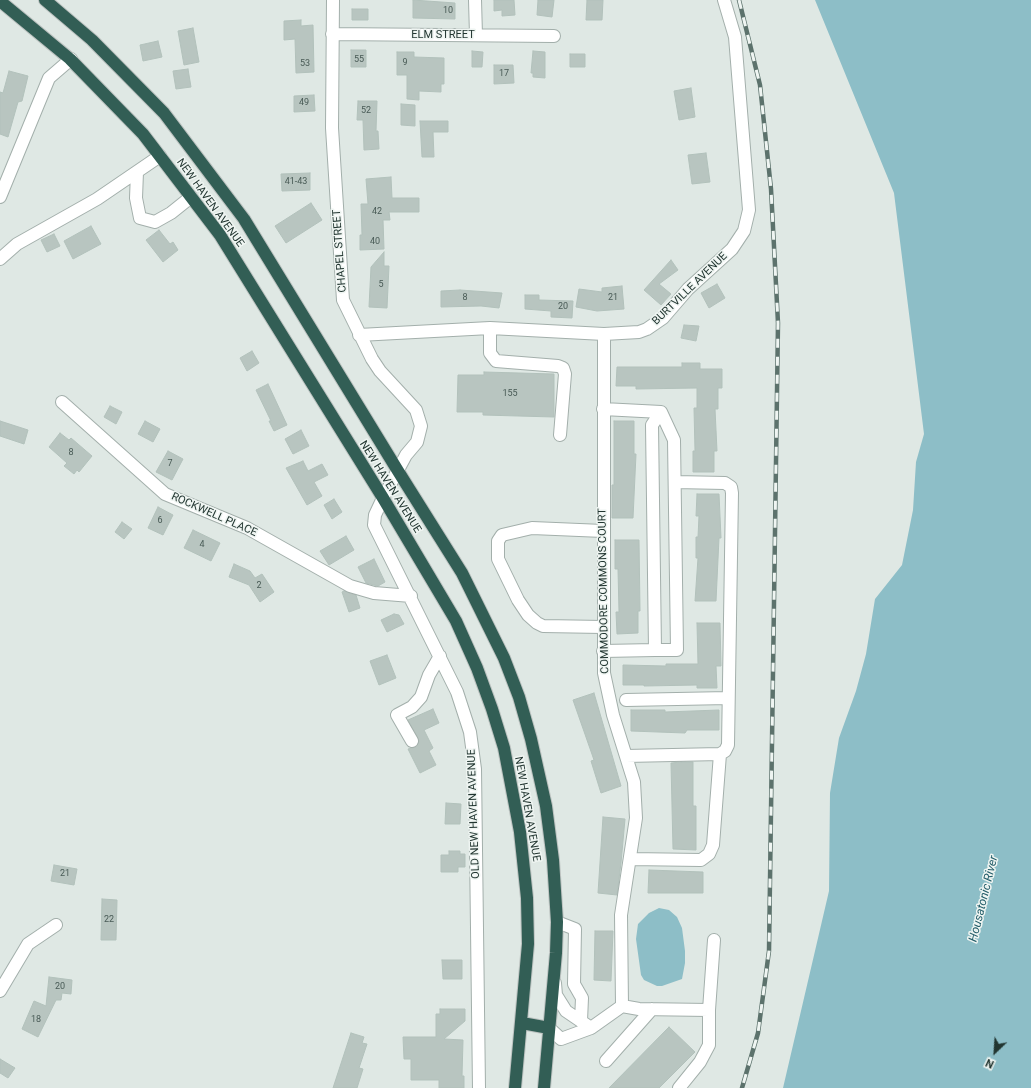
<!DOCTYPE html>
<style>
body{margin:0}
#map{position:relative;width:1031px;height:1088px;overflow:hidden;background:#dfe8e4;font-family:Roboto,sans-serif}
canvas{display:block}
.north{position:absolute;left:975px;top:1032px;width:40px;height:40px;-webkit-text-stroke:3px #eff5f2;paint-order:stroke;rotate:205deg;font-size:11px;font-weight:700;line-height:16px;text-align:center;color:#223631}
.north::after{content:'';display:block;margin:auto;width:14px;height:18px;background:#223631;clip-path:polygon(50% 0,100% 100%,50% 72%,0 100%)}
</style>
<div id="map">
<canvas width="1031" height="1088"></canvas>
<div class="north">N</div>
</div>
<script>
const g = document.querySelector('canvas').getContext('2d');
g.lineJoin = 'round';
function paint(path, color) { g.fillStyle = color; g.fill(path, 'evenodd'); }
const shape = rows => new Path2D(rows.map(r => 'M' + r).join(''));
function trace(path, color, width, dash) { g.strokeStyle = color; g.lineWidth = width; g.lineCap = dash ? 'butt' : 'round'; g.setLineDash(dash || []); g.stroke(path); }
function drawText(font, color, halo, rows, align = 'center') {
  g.font = font + ' Roboto,sans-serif'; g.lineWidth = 3; g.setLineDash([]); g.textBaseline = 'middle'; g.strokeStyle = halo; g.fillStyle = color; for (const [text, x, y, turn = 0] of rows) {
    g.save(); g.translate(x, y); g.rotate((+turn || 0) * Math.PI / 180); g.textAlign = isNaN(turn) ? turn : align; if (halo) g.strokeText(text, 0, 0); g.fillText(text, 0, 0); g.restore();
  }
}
const water = shape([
 [815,0,1031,0,1031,1088,783,1088,829,891,830,793,839,738,856,691,866,654,875,599,902,565,913,510,916,462,924,434,894,193],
 [659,908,669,910,677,917,682,928,685,951,685,963,682,979,662,986,657,986,644,980,641,975,636,939,638,924,649,913]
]);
const building = shape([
 [413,0,455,3,455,19,413,18,413,0],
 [494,0,514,0,515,15,502,16,502,10,494,11,494,0],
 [538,0,554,0,552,17,537,15,538,0],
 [587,0,603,0,602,20,586,20,587,0],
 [352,9,368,9,368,20,352,20,352,9],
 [301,20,301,26,313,25,314,72,296,73,295,39,284,40,284,21,301,20],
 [193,28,199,62,184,65,178,31,193,28],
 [158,41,162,57,143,61,140,45,158,41],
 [351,50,366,50,366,67,351,67,351,50],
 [472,51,483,52,482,67,472,67,472,51],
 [533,51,545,52,545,78,533,77,533,73,531,73,533,51],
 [397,52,414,52,414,57,444,58,444,84,441,84,441,92,419,91,419,100,407,99,407,75,397,75,397,52],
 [570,54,585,54,585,67,570,67,570,54],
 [494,65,513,65,514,83,494,84,494,65],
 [188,69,191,87,176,89,173,71,188,69],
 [9,71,28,76,22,101,18,102,8,137,0,134,0,92,3,93,9,71],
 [691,88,695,117,679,120,674,91,691,88],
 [314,95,315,111,294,112,294,96,314,95],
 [358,101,377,101,376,131,378,131,379,149,364,150,363,120,357,120,358,101],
 [401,104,415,105,415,126,401,125,401,104],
 [420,121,448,121,448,132,433,132,434,157,422,157,420,121],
 [706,153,710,182,692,184,688,155,706,153],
 [310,173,310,190,282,191,281,174,310,173],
 [391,177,392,198,419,198,419,212,389,212,390,220,383,220,384,249,360,250,360,235,362,235,361,204,368,204,366,179,391,177],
 [311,203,322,220,286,243,275,226,311,203],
 [91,226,101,244,73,259,64,241,91,226],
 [159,230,170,244,173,242,178,250,163,262,146,240,159,230],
 [54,234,60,246,47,252,41,240,54,234],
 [384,252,384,266,389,266,387,308,369,307,371,267,384,252],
 [671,260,678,270,659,284,671,294,661,305,644,290,671,260],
 [717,284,725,298,709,308,701,293,717,284],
 [622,286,624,309,597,311,576,307,579,289,602,292,602,288,622,286],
 [460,290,502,293,499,308,481,306,441,307,441,291,460,290],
 [525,295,539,295,539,300,573,301,572,318,551,317,551,311,525,309,525,295],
 [684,325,699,326,696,341,681,338,684,325],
 [252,351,259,363,247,371,240,358,252,351],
 [682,363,700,363,700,369,722,369,722,388,718,388,718,409,715,409,717,451,714,451,714,472,693,472,693,451,695,451,694,408,697,408,697,388,636,389,636,386,616,386,617,367,682,367,682,363],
 [484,372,554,374,554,417,483,415,483,412,457,412,458,375,484,375,484,372],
 [268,384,287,425,274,431,269,421,271,421,256,390,268,384],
 [110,406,122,412,116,424,104,417,110,406],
 [0,421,28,430,24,444,0,436,0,421],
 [145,421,160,429,153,442,138,434,145,421],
 [614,421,634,421,634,454,636,454,633,518,612,518,612,485,614,485,614,421],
 [301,430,309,446,293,454,285,439,301,430],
 [60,433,69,440,71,438,92,456,79,472,77,470,74,474,64,466,67,463,49,447,60,433],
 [168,451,183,459,172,480,156,472,168,451],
 [303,461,308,471,322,464,328,475,314,482,322,496,307,505,286,468,303,461],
 [697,494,719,494,721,538,719,538,716,601,695,601,698,558,696,558,696,537,698,537,699,516,696,516,697,494],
 [334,499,342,512,332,519,324,505,334,499],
 [158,507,173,515,163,535,148,528,158,507],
 [122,522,132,529,124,539,115,532,122,522],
 [193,530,220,543,211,561,184,548,193,530],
 [346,536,354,550,329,565,320,551,346,536],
 [615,540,639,540,640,611,638,611,638,633,617,634,616,612,619,612,618,569,615,569,615,540],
 [374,559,385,582,378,586,366,583,358,567,374,559],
 [234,564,250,571,255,578,262,574,274,592,260,602,249,585,229,577,234,564],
 [344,591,356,595,360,608,349,612,342,592,344,591],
 [394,614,399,615,404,624,387,632,381,620,394,614],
 [697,623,720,623,721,666,716,666,717,688,697,688,697,685,644,686,644,685,623,685,623,665,666,666,666,664,698,664,697,623],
 [387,655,396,678,379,685,370,661,387,655],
 [594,693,621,786,601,793,591,761,594,760,573,700,594,693],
 [433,709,439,723,424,730,433,748,429,751,436,765,420,773,408,749,416,747,419,741,408,720,433,709],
 [631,710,665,710,665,712,719,710,719,730,687,730,685,733,631,731,631,710],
 [681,762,693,762,693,806,696,806,696,850,673,849,671,763,681,762],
 [446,803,461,804,460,824,445,824,446,803],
 [603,817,625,819,621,863,617,895,598,893,603,817],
 [449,851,460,851,460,854,465,854,465,867,458,867,458,872,441,872,441,855,449,855,449,851],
 [54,865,77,869,74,885,51,881,54,865],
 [649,870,703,872,703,893,648,893,649,870],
 [102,899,117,900,116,940,101,940,102,899],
 [595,931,613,931,611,981,594,980,595,931],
 [442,960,462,960,462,979,443,979,442,960],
 [49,977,72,980,71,994,62,993,61,1000,56,1000,38,1037,22,1029,34,1001,46,1006,49,977],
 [440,1009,465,1009,465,1021,444,1039,463,1040,462,1076,464,1076,464,1088,439,1088,439,1080,411,1080,411,1059,404,1059,403,1037,436,1037,436,1014,440,1014,440,1009],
 [669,1027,695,1052,659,1088,609,1088,669,1027],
 [351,1033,364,1037,362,1043,367,1044,359,1068,363,1069,357,1088,333,1088,351,1033],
 [0,1059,15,1068,8,1078,0,1073,0,1059]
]);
const minor = shape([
 [333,0,332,128,343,300,372,359,380,371,416,410,421,426,417,442,406,455,383,498,375,515,374,525,457,692,470,732,475,769,479,1088],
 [475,0,476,35],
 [332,34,554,36],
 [137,172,136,198,140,218,155,222,171,213,191,197],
 [0,197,49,78,71,59],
 [0,259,17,244,97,199,160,156],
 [490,328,490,353,496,361,558,366,563,368,565,374,560,435],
 [359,335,490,328,604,334,639,332,647,329,663,318,688,289,732,249,744,231,749,210,735,37,724,0],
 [62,402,165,494,247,528,350,586,374,593,411,596],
 [603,409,661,412],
 [603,531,532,528,502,535,498,541,498,559,518,600,528,615,537,623,543,626,603,627],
 [603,651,655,650,677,650,674,440,661,412,652,425,655,650],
 [626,700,728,698],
 [412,741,397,715,412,707,421,697,429,675,440,656],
 [626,756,720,754,725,751,728,745,732,493,731,487,725,483,675,482],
 [630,859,701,860,709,854,713,845,720,754],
 [557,922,575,929,574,984,582,998,581,1021],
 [0,991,28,944,56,925],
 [622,1006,639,1009,709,1010,709,1045,700,1062,679,1088],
 [709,1010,714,940],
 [549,1028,561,1039,591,1028,566,1011,556,995,555,983],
 [591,1028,622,1006,621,915,636,818,634,782,613,715,604,673,604,334],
 [606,1061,652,1009]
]);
const highway = shape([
 [45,0,92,40,164,113,244,219,398,471,462,573,504,658,519,697,531,739,546,806,553,860,557,922,556,953,544,1088],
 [0,1,70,59,143,134,220,235,383,498,456,621,477,668,492,709,504,748,520,832,527,898,528,944,515,1088],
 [522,1023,549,1028]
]);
const rail = shape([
 [739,0,760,85,771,189,778,323,769,951,758,1033,742,1088]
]);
const numberNames = [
 ["10",448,11],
 ["55",359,60],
 ["9",405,63],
 ["53",305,64],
 ["17",504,74],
 ["49",304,103],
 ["52",366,111],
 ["41-43",296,182],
 ["42",377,212],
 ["40",375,242],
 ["5",381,285],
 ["8",465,298],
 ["21",613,298],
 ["20",563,307],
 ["155",510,394],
 ["8",71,453],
 ["7",170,464],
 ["6",160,521],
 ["4",202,545],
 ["2",259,586],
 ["21",65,874],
 ["22",109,920],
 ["20",60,987],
 ["18",36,1020]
];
const streetNames = [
 ["ELM STREET",443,35],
 ["NEW HAVEN AVENUE",210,203,54],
 ["CHAPEL STREET",340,251,-94],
 ["BURTVILLE AVENUE",690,289,-44],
 ["NEW HAVEN AVENUE",390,487,58],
 ["ROCKWELL PLACE",214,515,24],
 ["COMMODORE COMMONS COURT",604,591,-91],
 ["NEW HAVEN AVENUE",527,809,80],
 ["OLD NEW HAVEN AVENUE",474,814,-92]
];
const waterNames = [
 ["Housatonic River",984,899,-76]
];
paint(water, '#8dbec7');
paint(building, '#b8c5c0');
trace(building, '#b2c1bb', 1);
trace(minor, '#a3afab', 14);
trace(highway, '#bdc3c1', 14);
trace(minor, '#fff', 12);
trace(highway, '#325e55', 12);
trace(rail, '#5c726c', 4.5);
trace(rail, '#eff5f2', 3, [9]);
drawText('9px', '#485a55', null, numberNames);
drawText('11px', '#223631', '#eff5f2', streetNames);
drawText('italic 12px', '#245e6a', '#eff5f2', waterNames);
</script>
